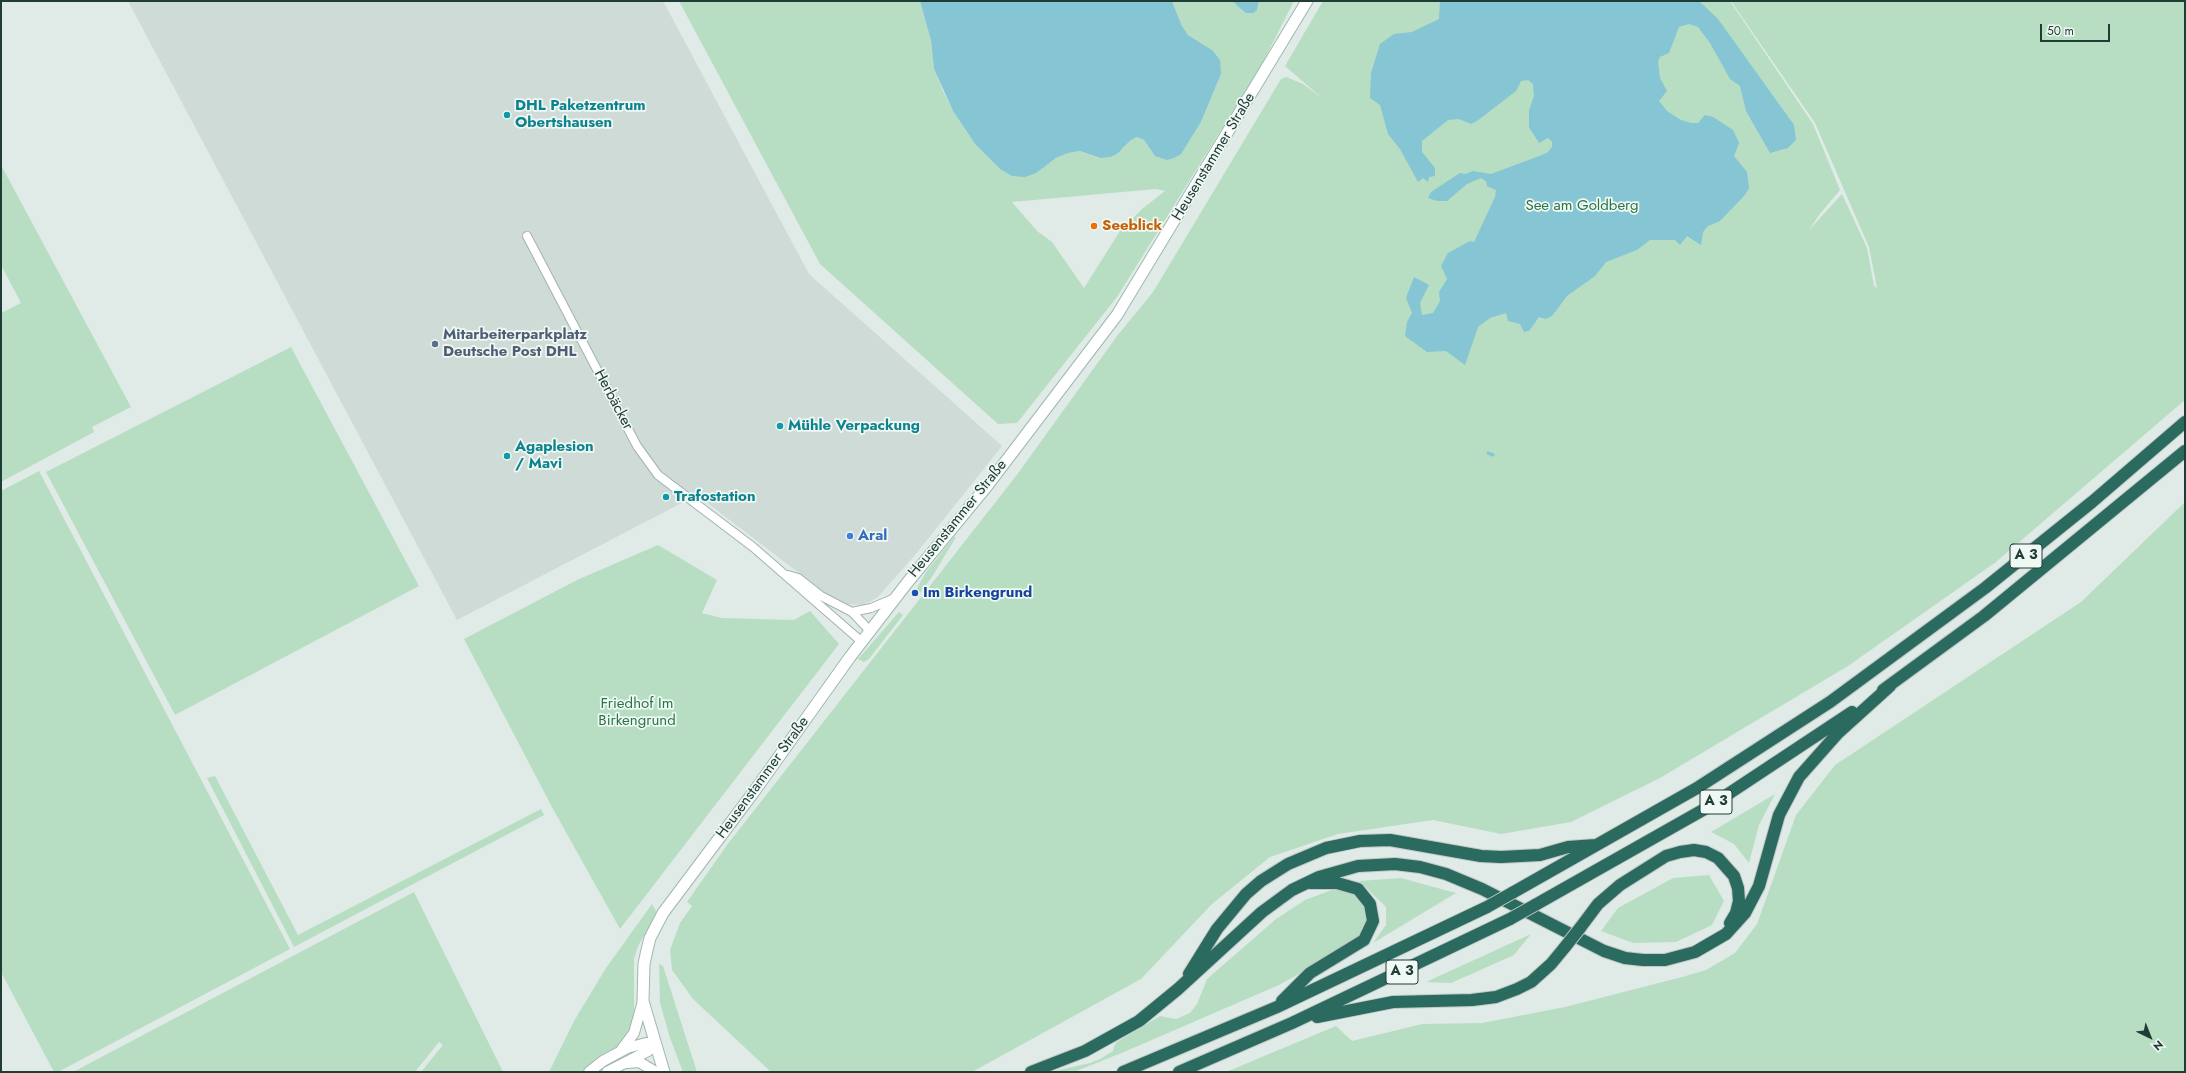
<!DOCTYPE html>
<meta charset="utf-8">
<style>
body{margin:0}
#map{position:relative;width:2186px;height:1073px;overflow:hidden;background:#e0ebe7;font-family:Jost,sans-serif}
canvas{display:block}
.frame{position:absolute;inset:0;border:2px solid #203c36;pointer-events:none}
.north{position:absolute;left:2130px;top:1017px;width:40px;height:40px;-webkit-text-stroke:3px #f0f8f4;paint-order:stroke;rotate:137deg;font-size:11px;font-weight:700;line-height:16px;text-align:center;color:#203c36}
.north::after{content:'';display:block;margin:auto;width:14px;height:18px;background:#203c36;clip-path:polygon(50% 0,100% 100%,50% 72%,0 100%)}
.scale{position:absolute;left:2040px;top:24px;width:70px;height:18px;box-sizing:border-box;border:2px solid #203c36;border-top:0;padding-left:5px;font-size:12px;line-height:14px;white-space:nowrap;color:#203c36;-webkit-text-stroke:3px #f0f8f4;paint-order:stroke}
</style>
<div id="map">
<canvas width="2186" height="1073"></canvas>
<div class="frame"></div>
<div class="north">N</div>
<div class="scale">50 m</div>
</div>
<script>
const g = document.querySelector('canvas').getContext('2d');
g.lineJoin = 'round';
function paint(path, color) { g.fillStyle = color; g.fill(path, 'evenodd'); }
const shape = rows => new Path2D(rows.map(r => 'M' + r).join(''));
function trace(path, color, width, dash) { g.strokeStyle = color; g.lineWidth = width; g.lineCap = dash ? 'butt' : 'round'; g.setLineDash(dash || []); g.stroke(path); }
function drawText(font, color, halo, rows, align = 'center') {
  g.font = font + ' Jost,sans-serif'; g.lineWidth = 3.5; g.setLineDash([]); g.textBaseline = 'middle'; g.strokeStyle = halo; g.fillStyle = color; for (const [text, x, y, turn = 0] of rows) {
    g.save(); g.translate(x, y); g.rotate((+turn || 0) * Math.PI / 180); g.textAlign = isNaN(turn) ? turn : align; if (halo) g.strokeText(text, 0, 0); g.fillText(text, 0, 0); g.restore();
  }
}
const built = shape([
 [128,1,663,1,809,274,1002,446,915,555,877,598,862,605,846,604,829,596,697,495,457,620]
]);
const green = shape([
 [679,1,920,1,931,41,934,69,943,91,953,111,975,144,1000,169,1045,166,1056,158,1068,153,1080,151,1099,158,1123,149,1131,140,1137,137,1144,140,1155,156,1186,146,1201,122,1221,74,1212,50,1188,35,1182,26,1172,1,1232,1,1235,4,1257,10,1259,1,1294,1,1262,64,1117,297,1017,423,998,424,820,264],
 [1156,189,1165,191,1142,209,1120,231,1084,288,1052,242,1037,231,1012,202],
 [1323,1,1730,1,1813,124,1840,190,1819,215,1809,230,1842,194,1867,248,1874,286,1877,288,1869,247,1815,123,1731,1,2185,1,2185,400,1996,562,1848,666,1660,778,1571,822,1501,834,1433,820,1338,834,1270,857,1212,904,1141,979,972,1072,771,1072,693,999,672,970,670,950,680,923,692,906,687,902,727,845,1016,476,1117,336,1153,292,1281,79,1286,77,1303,84,1323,99,1285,66],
 [1,165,131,407,92,427,94,432,1,482,1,313,21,303,1,265],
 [291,347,419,586,175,715,46,472],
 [39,471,290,949,58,1072,54,1072,1,972,1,491],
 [2185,502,2185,1072,1226,1072,1336,1026,1352,1041,1422,1024,1482,1023,1565,1007,1682,977,1706,970,1735,953,1757,924,1796,815,1835,765,2081,602],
 [954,537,956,537,932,577,920,593,916,590,926,572],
 [658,545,717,580,702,613,722,618,794,620,810,611,839,644,620,929,553,809,464,639,577,580],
 [899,612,903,615,869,659,864,662,858,659],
 [215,776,298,935,541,809,544,815,294,947,207,778],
 [1775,794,1759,825,1749,863,1734,844,1711,832],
 [1709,875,1724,901,1712,925,1676,942,1633,943,1601,931,1618,908,1673,878],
 [1401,878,1456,893,1373,943,1386,925,1386,907,1359,881],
 [1337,888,1350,891,1360,898,1366,910,1367,921,1362,933,1350,945,1279,985,1124,1052,1074,1072,1050,1072,1090,1063,1100,1059,1113,1051,1114,1046,1117,1042,1160,1016,1176,1019,1190,1013,1197,1004,1207,979,1276,919,1305,900],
 [414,892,503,1072,421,1072,443,1045,439,1042,415,1072,73,1072],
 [652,904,657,913,638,946,634,959,634,1024,629,1036,621,1045,604,1054,581,1072,549,1072,574,1021,606,968],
 [1531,934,1514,955,1451,983,1426,982],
 [659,964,663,966,697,1072,683,1072,670,1038,660,1003]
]);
const water = shape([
 [920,1,1172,1,1182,26,1188,35,1212,50,1220,60,1221,74,1201,122,1181,154,1174,158,1167,160,1155,156,1144,140,1137,137,1131,140,1117,154,1110,157,1100,158,1080,151,1068,153,1056,158,1036,173,1025,177,1012,176,1000,169,975,144,953,111,934,69,931,41],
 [1232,1,1259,1,1257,10,1253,13,1246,13],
 [1440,1,1699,1,1718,19,1794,125,1796,140,1788,148,1770,153,1746,111,1740,86,1730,79,1710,43,1698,27,1689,24,1679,27,1669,53,1660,57,1658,61,1660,78,1667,91,1659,101,1667,111,1681,120,1691,123,1698,123,1705,115,1713,117,1733,130,1739,143,1734,156,1747,172,1749,188,1745,195,1720,221,1708,226,1703,232,1701,245,1687,236,1680,245,1675,240,1650,240,1637,250,1606,262,1595,276,1567,296,1552,316,1546,319,1539,317,1529,331,1524,332,1520,324,1508,321,1506,313,1490,318,1478,327,1465,365,1446,351,1427,352,1405,336,1407,322,1412,313,1406,298,1414,277,1429,285,1420,303,1422,315,1433,313,1440,301,1439,292,1447,279,1441,266,1448,253,1470,241,1474,242,1495,197,1496,190,1487,186,1486,181,1481,178,1467,184,1447,201,1437,201,1428,198,1431,192,1460,173,1465,174,1473,171,1491,174,1542,155,1548,152,1552,147,1552,142,1548,138,1539,143,1529,127,1529,110,1534,96,1533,84,1528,80,1521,81,1516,91,1477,121,1471,124,1459,119,1448,120,1422,141,1422,152,1435,168,1435,176,1429,177,1428,182,1423,178,1418,182,1400,149,1388,134,1380,105,1370,98,1371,73,1380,44,1394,34,1412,32,1439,19]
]);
const stream = shape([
 [1488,453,1493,455]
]);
const minor = shape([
 [527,236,637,446,658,475,753,547,862,642],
 [788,575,798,578,821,596,852,612,870,631],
 [852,612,871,608,895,598]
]);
const tertiary = shape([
 [622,1049,634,1033,643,1001],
 [627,1063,639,1062,656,1072],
 [589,1072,603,1061,627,1048,646,1043,656,1045],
 [607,1072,648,1051,656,1045]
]);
const secondary = shape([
 [664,1072,643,1001,644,964,647,950,650,938,663,913,753,793,850,657,907,583,987,486,1117,315,1307,1]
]);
const motorway = shape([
 [1883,690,1984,616,2185,451],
 [1512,893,1697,788,1830,702,1985,588,2092,502,2185,422],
 [1535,905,1710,806,1852,712],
 [1580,928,1598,904,1620,885,1666,856,1680,852,1694,850,1706,852,1718,858,1734,876,1738,888,1739,901,1736,913,1730,923],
 [1189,974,1217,929,1246,894,1261,881,1288,864,1326,848,1360,841,1390,840,1481,856,1501,857,1540,855,1568,847,1596,845],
 [1282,1001,1310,973,1364,940,1373,921,1370,904,1358,889,1337,883,1310,883],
 [1317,1017,1393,1002,1472,1000,1496,997,1517,989,1531,982,1551,964,1565,947],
 [1031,1072,1085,1051,1139,1021,1178,989,1262,912,1292,890,1319,877,1358,866,1395,864,1420,867,1446,874,1482,889,1604,951,1625,958,1643,960,1665,960,1695,952,1726,934,1745,913,1759,886,1779,815,1799,777,1838,733,1890,686],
 [1123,1072,1277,1007,1487,907],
 [1179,1072,1292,1023,1510,919]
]);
const motorwayBridge = shape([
 [1487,907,1512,893],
 [1510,919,1535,905],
 [1565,947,1580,928]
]);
const markers = [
 [507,115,4,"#0f9aa8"],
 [1094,226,4,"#e8710a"],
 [435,344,4,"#5c6f8a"],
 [780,426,4,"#0f9aa8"],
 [507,456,4,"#0f9aa8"],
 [666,497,4,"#0f9aa8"],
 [850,536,4,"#3f7fe0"],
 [915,593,4,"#1a4fb4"]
];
const shields = [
 [2026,556,32],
 [1716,802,32],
 [1402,972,32]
];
const shieldNames = [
 ["A 3",2026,556],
 ["A 3",1716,802],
 ["A 3",1402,972]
];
const cultureNames = [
 ["DHL Paketzentrum",515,106],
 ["Obertshausen",515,123],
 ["Mühle Verpackung",788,426],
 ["Agaplesion",515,447],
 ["/ Mavi",515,464],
 ["Trafostation",674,497]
];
const streetNames = [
 ["Heusenstammer Straße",1214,157,-59],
 ["Herbäcker",613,400,62],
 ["Heusenstammer Straße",958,519,-51],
 ["Heusenstammer Straße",763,778,-54]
];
const parkNames = [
 ["See am Goldberg",1582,206],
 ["Friedhof Im",637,704],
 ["Birkengrund",637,721]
];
const foodNames = [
 ["Seeblick",1102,226]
];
const serviceNames = [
 ["Mitarbeiterparkplatz",443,335],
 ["Deutsche Post DHL",443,352]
];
const shopNames = [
 ["Aral",858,536]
];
const transitNames = [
 ["Im Birkengrund",923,593]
];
paint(built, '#cedbd6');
paint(green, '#b7dec3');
paint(water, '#85c5d4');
trace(stream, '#85c5d4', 3);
trace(minor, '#a3b3ae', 10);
trace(tertiary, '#a3b3ae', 12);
trace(secondary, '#9eb8af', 13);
trace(motorway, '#c1c8c7', 14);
trace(minor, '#fff', 8);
trace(tertiary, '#fff', 10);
trace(secondary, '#fff', 11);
trace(motorway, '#2a6a5f', 12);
trace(motorwayBridge, '#c1c8c7', 14, []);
trace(motorwayBridge, '#2a6a5f', 12);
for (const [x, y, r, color] of markers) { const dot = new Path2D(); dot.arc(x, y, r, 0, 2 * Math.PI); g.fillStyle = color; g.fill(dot); trace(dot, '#f0f8f4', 1.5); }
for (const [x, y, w] of shields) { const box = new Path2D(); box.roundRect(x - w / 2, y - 12, w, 24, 3); g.fillStyle = '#f0f8f4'; g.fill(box); trace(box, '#203c36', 1); }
drawText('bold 14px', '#203c36', null, shieldNames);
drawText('bold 15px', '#0d838f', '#f0f8f4', cultureNames, 'left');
drawText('15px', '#203c36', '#f0f8f4', streetNames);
drawText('15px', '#287549', '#f0f8f4', parkNames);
drawText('bold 15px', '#c56008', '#f0f8f4', foodNames, 'left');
drawText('bold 15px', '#4e5e75', '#f0f8f4', serviceNames, 'left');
drawText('bold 15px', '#366cbe', '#f0f8f4', shopNames, 'left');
drawText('bold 15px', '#164399', '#f0f8f4', transitNames, 'left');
</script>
